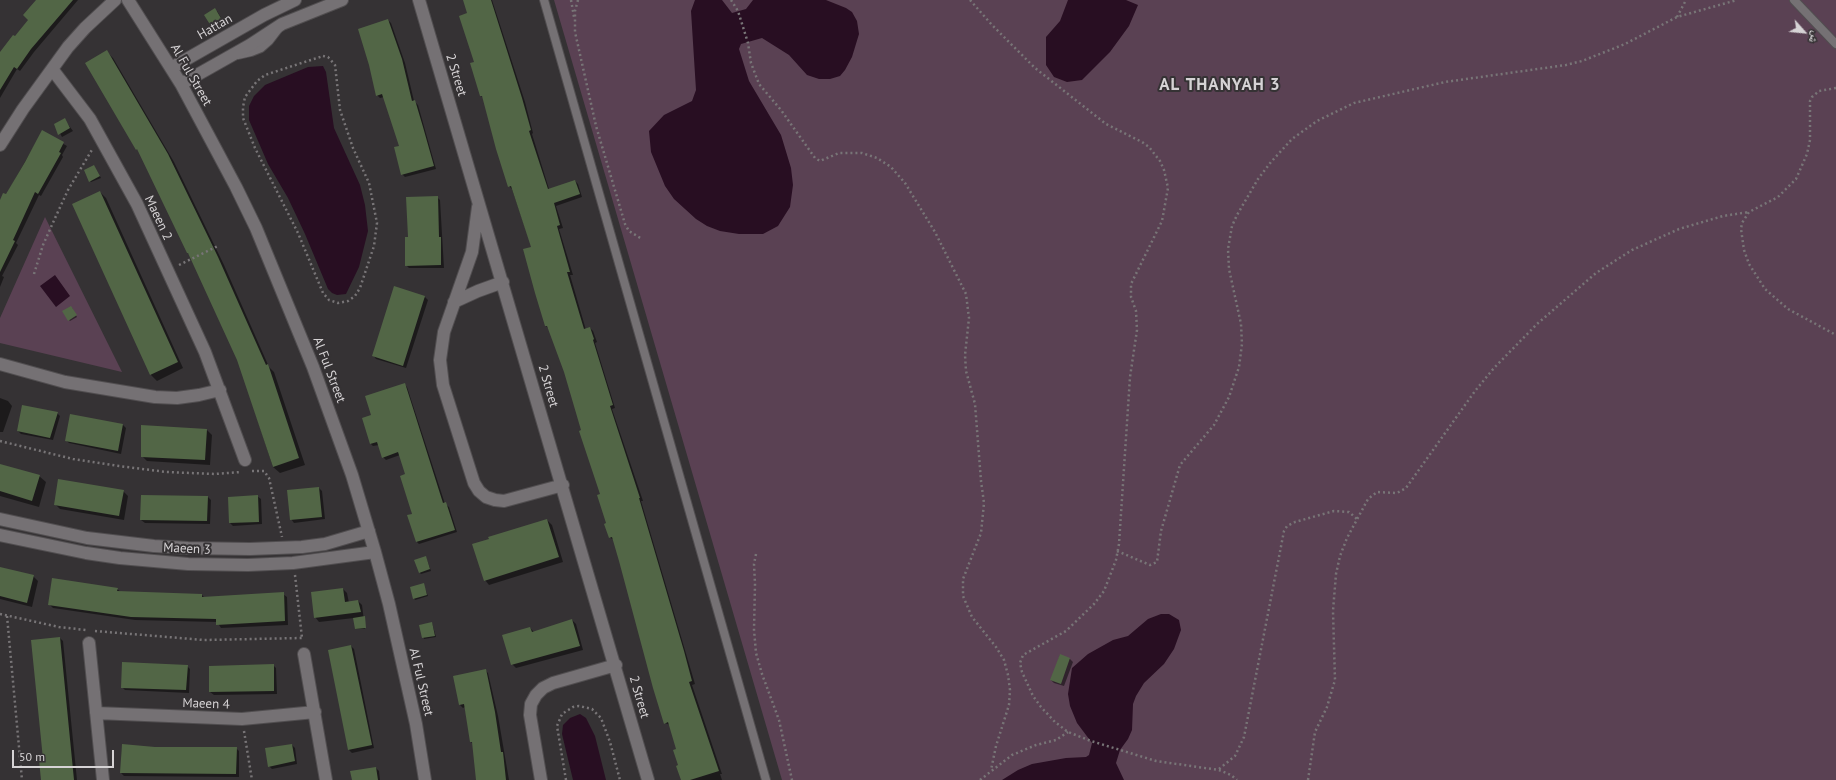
<!DOCTYPE html>
<meta charset="utf-8">
<style>
body{margin:0}
#map{position:relative;width:1836px;height:780px;overflow:hidden;background:#353234;font-family:"PT Sans","Noto Naskh Arabic",sans-serif}
canvas{display:block}
.north{position:absolute;left:1784px;top:12px;width:40px;height:40px;-webkit-text-stroke:3px #353234;paint-order:stroke;rotate:117deg;font-size:11px;font-weight:700;line-height:16px;text-align:center;color:#d6d3d5}
.north::after{content:'';display:block;margin:auto;width:14px;height:18px;background:#d6d3d5;clip-path:polygon(50% 0,100% 100%,50% 72%,0 100%)}
.scale{position:absolute;left:12px;top:750px;width:102px;height:18px;box-sizing:border-box;border:2px solid #d6d3d5;border-top:0;padding-left:5px;font-size:12px;line-height:14px;white-space:nowrap;color:#d6d3d5;-webkit-text-stroke:3px #353234;paint-order:stroke}
</style>
<div id="map">
<canvas width="1836" height="780"></canvas>
<div class="north">ش</div>
<div class="scale">50 m</div>
</div>
<script>
const g = document.querySelector('canvas').getContext('2d');
g.lineJoin = 'round';
function paint(path, color) { g.fillStyle = color; g.fill(path, 'evenodd'); }
const shape = rows => new Path2D(rows.map(r => 'M' + r).join(''));
function trace(path, color, width, dash) { g.strokeStyle = color; g.lineWidth = width; g.lineCap = dash ? 'butt' : 'round'; g.setLineDash(dash || []); g.stroke(path); }
function drawText(font, color, halo, rows, align = 'center') {
  g.font = font + ' "PT Sans",sans-serif'; g.lineWidth = 4; g.setLineDash([]); g.textBaseline = 'middle'; g.strokeStyle = halo; g.fillStyle = color; for (const [text, x, y, turn = 0] of rows) {
    g.save(); g.translate(x, y); g.rotate((+turn || 0) * Math.PI / 180); g.textAlign = isNaN(turn) ? turn : align; if (halo) g.strokeText(text, 0, 0); g.fillText(text, 0, 0); g.restore();
  }
}
const green = shape([
 [554,0,1836,0,1836,780,782,780],
 [45,217,122,372,0,343,0,318]
]);
const water = shape([
 [695,0,722,0,732,13,746,9,753,0,826,0,846,8,852,12,857,21,859,34,852,57,845,70,840,76,830,79,819,79,807,75,789,55,762,38,741,44,739,49,749,81,781,135,791,168,793,185,790,207,778,226,763,234,739,234,720,231,707,226,696,219,674,199,665,186,651,152,649,131,664,115,692,101,696,90,691,11],
 [1068,0,1126,0,1138,5,1129,26,1110,52,1082,80,1067,82,1054,77,1046,65,1046,37,1060,21],
 [323,66,326,72,334,128,360,185,365,205,368,231,359,267,346,294,337,295,332,293,328,289,305,234,288,198,268,164,249,120,249,106,254,96,265,85,308,67],
 [55,275,70,296,56,307,40,286],
 [1161,614,1169,614,1179,620,1181,630,1174,649,1164,664,1144,683,1136,696,1133,704,1132,730,1128,739,1120,750,1116,763,1124,780,1002,780,1018,770,1032,764,1066,758,1086,757,1089,755,1092,743,1077,723,1070,706,1068,694,1072,668,1088,654,1113,640,1128,636,1148,619],
 [580,714,586,718,595,736,606,780,573,780,562,734,563,725,570,718]
]);
const shadow = shape([
 [37,0,78,0,34,52,20,71,17,69,0,98,0,53,30,20],
 [464,0,492,0,525,102,533,133,532,134,549,189,575,181,578,184,582,197,556,206,563,228,559,229,573,275,570,275,586,330,590,328,593,331,597,342,595,343,615,408,612,409,643,501,641,501,695,684,692,685,722,774,720,774,722,780,682,780,678,749,670,725,665,723,614,540,609,537,602,495,565,372,549,329,546,326,532,248,512,189,509,186,484,98,481,96,468,14],
 [217,11,223,21,213,27,211,26],
 [388,20,391,23,405,63,414,101,418,105,436,169,405,177,402,174,400,147,384,97,380,98,377,95],
 [107,52,113,58,174,162,224,265,269,367,274,372,305,465,280,473,273,467,238,360,191,256,188,253,140,153,87,64],
 [64,119,73,131,62,137,55,124],
 [42,132,67,146,62,155,63,157,41,196,39,195,16,243,18,245,2,276,4,277,0,287,0,202,6,195],
 [94,166,101,178,91,182,90,181],
 [100,192,106,198,183,368,157,381,151,375,73,205],
 [437,197,440,200,444,268,409,268,406,265,409,238],
 [425,297,428,300,406,368,376,359,373,355],
 [72,308,77,317,70,321,69,320],
 [404,384,407,387,445,504,449,507,457,532,419,544,416,541,406,474,400,455,386,460,383,457,379,445,373,446,370,443,373,416],
 [0,398,8,401,12,406,3,432,0,432],
 [57,413,60,416,53,440,21,434,18,431],
 [123,425,126,428,121,454,69,443,66,440],
 [207,430,212,435,210,465,147,461,142,456],
 [0,465,39,476,46,482,39,507,0,496],
 [319,488,322,491,325,519,294,523,291,519],
 [123,491,128,496,124,520,60,509,55,504],
 [257,496,261,499,262,524,233,526,230,523],
 [208,497,211,500,210,524,145,523,141,520],
 [547,520,552,525,563,562,489,585,485,580],
 [426,557,431,571,421,574,420,573],
 [0,570,33,576,38,581,32,607,0,599],
 [423,584,428,596,415,600,414,598],
 [117,589,121,592,202,595,205,598,283,594,287,597,288,625,221,628,217,622,135,620,53,608,49,604],
 [343,589,347,593,349,603,358,601,362,605,365,629,356,629,354,618,319,622,315,617],
 [572,620,576,624,583,650,516,668,512,664,530,628,534,632],
 [432,623,436,637,424,639,420,625],
 [60,638,63,641,77,780,42,780],
 [351,646,354,649,374,748,352,753,349,750],
 [1060,655,1070,659,1073,662,1064,686,1054,683,1051,680],
 [273,665,276,668,277,694,214,695,210,692],
 [187,666,190,669,189,693,125,690,122,687],
 [485,670,488,673,498,716,509,780,477,780,473,744,471,742,465,707,463,708,460,705],
 [122,745,155,748,236,748,239,751,239,777,124,776,121,773],
 [292,745,295,748,297,764,272,769,269,766],
 [376,768,379,771,380,780,353,780]
]);
const building = shape([
 [36,0,73,0,31,49,17,69,14,67,0,90,0,52,13,35,15,36,28,20,23,15],
 [463,0,491,0,522,98,531,130,529,131,548,189,575,180,580,194,554,203,560,225,557,226,570,272,567,272,584,329,590,327,594,339,593,340,613,405,610,406,640,498,639,498,684,651,692,681,689,682,719,771,690,780,681,780,676,766,678,765,673,750,676,749,668,722,664,724,653,688,619,561,612,537,609,538,604,524,606,523,597,495,600,494,579,431,581,430,564,372,547,326,545,326,535,293,523,249,531,247,511,186,508,187,496,149,482,96,480,96,470,63,474,62,459,16,467,13],
 [215,8,222,20,211,26,204,15],
 [388,19,402,59,412,101,415,100,423,127,434,166,401,175,394,147,399,146,382,94,376,96,369,65,358,29],
 [107,50,168,154,218,257,266,365,268,364,299,458,273,467,237,360,188,253,187,253,137,149,136,150,85,63],
 [65,118,70,128,58,135,54,124],
 [42,130,64,142,59,152,61,153,38,194,35,192,13,240,15,241,0,272,0,200,3,193,6,194,25,162],
 [94,165,100,176,89,182,84,170],
 [100,191,178,362,150,375,72,204],
 [438,196,439,237,441,237,441,265,405,266,405,237,408,237,406,197],
 [394,286,425,296,403,366,372,356],
 [71,306,77,315,68,321,62,311],
 [405,383,443,503,446,502,455,530,416,542,407,515,412,514,400,476,405,474,398,452,382,458,377,442,370,444,362,418,371,415,365,396],
 [22,405,58,412,50,438,17,431],
 [70,414,123,424,118,451,65,441],
 [141,425,207,429,205,460,141,457],
 [0,464,40,475,32,501,0,491],
 [58,479,124,490,119,516,54,505],
 [319,487,322,517,290,520,287,490],
 [141,495,208,496,207,521,140,520],
 [258,495,259,522,229,523,228,497],
 [547,519,559,557,484,581,472,544,489,539,488,537],
 [426,556,430,569,419,573,414,560],
 [0,567,34,575,27,603,0,596],
 [52,578,118,588,117,591,202,594,202,597,284,592,285,621,216,625,216,619,131,617,48,605],
 [424,583,427,595,413,599,410,587],
 [343,588,345,602,358,600,361,612,314,618,311,592],
 [365,616,366,628,355,629,353,618],
 [572,619,580,646,511,665,502,635,530,627,532,632],
 [432,622,435,636,422,638,419,625],
 [60,637,74,780,41,780,39,760,43,759,31,640],
 [351,645,372,745,348,750,328,650],
 [1060,654,1070,658,1061,684,1050,680],
 [122,662,188,665,186,690,121,688],
 [274,664,274,691,209,692,209,666],
 [486,669,495,712,501,752,503,752,506,780,476,780,472,742,470,742,464,704,459,705,453,676],
 [122,744,155,747,237,747,236,774,120,773],
 [292,744,295,761,268,767,265,748],
 [376,767,378,780,352,780,350,771]
]);
const path = shape([
 [571,0,574,17],
 [578,0,575,11,575,32,596,126,625,224,629,231,642,239],
 [731,0,738,11,748,43,751,63,759,84,781,110,815,158,820,161,839,153,862,153,877,158,891,167,905,183,935,232,966,294,969,318,965,355,966,371,975,404,981,481,984,503,981,533,963,579,963,596,972,617,996,647,1004,660,1008,675,1010,690,1009,705,996,746,991,770],
 [970,0,992,25,1035,68,1106,124,1142,142,1149,147,1160,161,1164,170,1168,188,1162,221,1131,284,1131,297,1136,311,1137,330,1130,377,1119,544,1116,560,1104,591,1094,604,1066,631,1023,655,1020,663,1022,672,1033,696,1041,707,1055,722,1068,732,1091,741,1156,761,1219,770,1231,775,1237,780],
 [1677,17,1686,0],
 [323,56,328,57,335,65,340,110,353,148,369,183,377,223,374,246,360,288,355,296,348,301,338,303,329,300,323,293,298,233,255,148,243,118,243,107,245,97,257,81,265,75,323,56],
 [1836,88,1819,91,1812,97,1810,101,1810,140,1807,154,1796,179,1778,197,1749,212,1742,223,1741,229,1744,250,1749,264,1765,289,1788,309,1836,335],
 [179,265,218,246],
 [34,274,43,245,56,216,68,190,93,148],
 [0,441,73,459,119,466,166,472,215,474,241,472],
 [252,471,264,471,269,478,282,537],
 [1117,551,1150,565,1157,562,1161,531,1180,465,1214,425,1229,397,1239,367,1242,344,1241,324,1229,269,1228,249,1232,226,1237,215,1258,179,1271,162,1292,139,1317,121,1354,103,1445,82,1566,65,1582,61,1625,44,1677,17,1737,0],
 [756,554,754,564,755,584,754,630,756,653,762,674,779,720,792,780],
 [295,575,302,638],
 [0,614,59,627,86,630],
 [7,616,22,780],
 [95,631,204,640,302,638],
 [244,731,252,780],
 [1219,769,1235,756,1244,737,1284,531,1287,526,1295,522,1334,511,1349,512,1357,519],
 [566,780,557,726,562,714,573,707,579,706,592,709,601,718,610,742,620,780],
 [980,780,1012,755,1036,745,1056,740,1068,732],
 [1308,780,1315,732,1327,707,1335,680,1333,611,1336,574,1340,556,1347,538,1368,499,1377,492,1397,493,1406,488,1475,391,1494,368,1537,324,1596,273,1632,250,1679,229,1723,216,1749,212]
]);
const lane = shape([
 [544,0,766,780],
 [1794,0,1836,44],
 [238,55,251,52,261,48,269,41,279,28]
]);
const street = shape([
 [128,0,181,84,236,187,256,228,313,367,352,475,375,552,389,604,416,724,425,780],
 [419,0,648,780],
 [171,68,264,15,295,0],
 [52,69,90,119,137,204,205,352,245,460],
 [181,84,250,45,282,24,342,0],
 [0,145,23,109,68,47,85,28,115,0],
 [478,207,472,252,444,332,440,360,443,385,474,483,479,491,486,497,495,500,504,501,563,485],
 [454,302,478,291,503,282],
 [0,364,65,382,155,397,177,398,199,395,220,390],
 [0,519,87,538,154,546,188,548,250,549,302,547,325,544,369,531],
 [0,535,86,553,120,558,188,564,248,565,293,563,375,552],
 [89,643,103,780],
 [304,654,326,780],
 [96,713,242,719,315,712],
 [541,780,530,715,531,704,536,695,543,688,553,683,616,665]
]);
const streetNames = [
 ["Hattan",215,27,-30],
 ["Al Ful Street",191,75,60],
 ["2 Street",456,75,73],
 ["Maeen 2",158,218,65],
 ["Al Ful Street",329,370,69],
 ["2 Street",548,386,74],
 ["Maeen 3",187,549,3],
 ["Al Ful Street",421,682,77],
 ["2 Street",639,697,74],
 ["Maeen 4",206,704,2]
];
const districtNames = [
 ["AL THANYAH 3",1220,85]
];
paint(green, '#5a4153');
paint(water, '#280e22');
paint(shadow, '#0007');
paint(building, '#526646');
trace(lane, '#514e50', 10);
trace(street, '#514e50', 14);
trace(path, '#787577', 2.5, [2, 3]);
trace(lane, '#757174', 8);
trace(street, '#757174', 12);
drawText('13px', '#d6d3d5', '#353234', streetNames);
g.letterSpacing = '1px';
drawText('bold 17px', '#d6d3d5', '#353234', districtNames);
g.letterSpacing = '0px';
</script>
